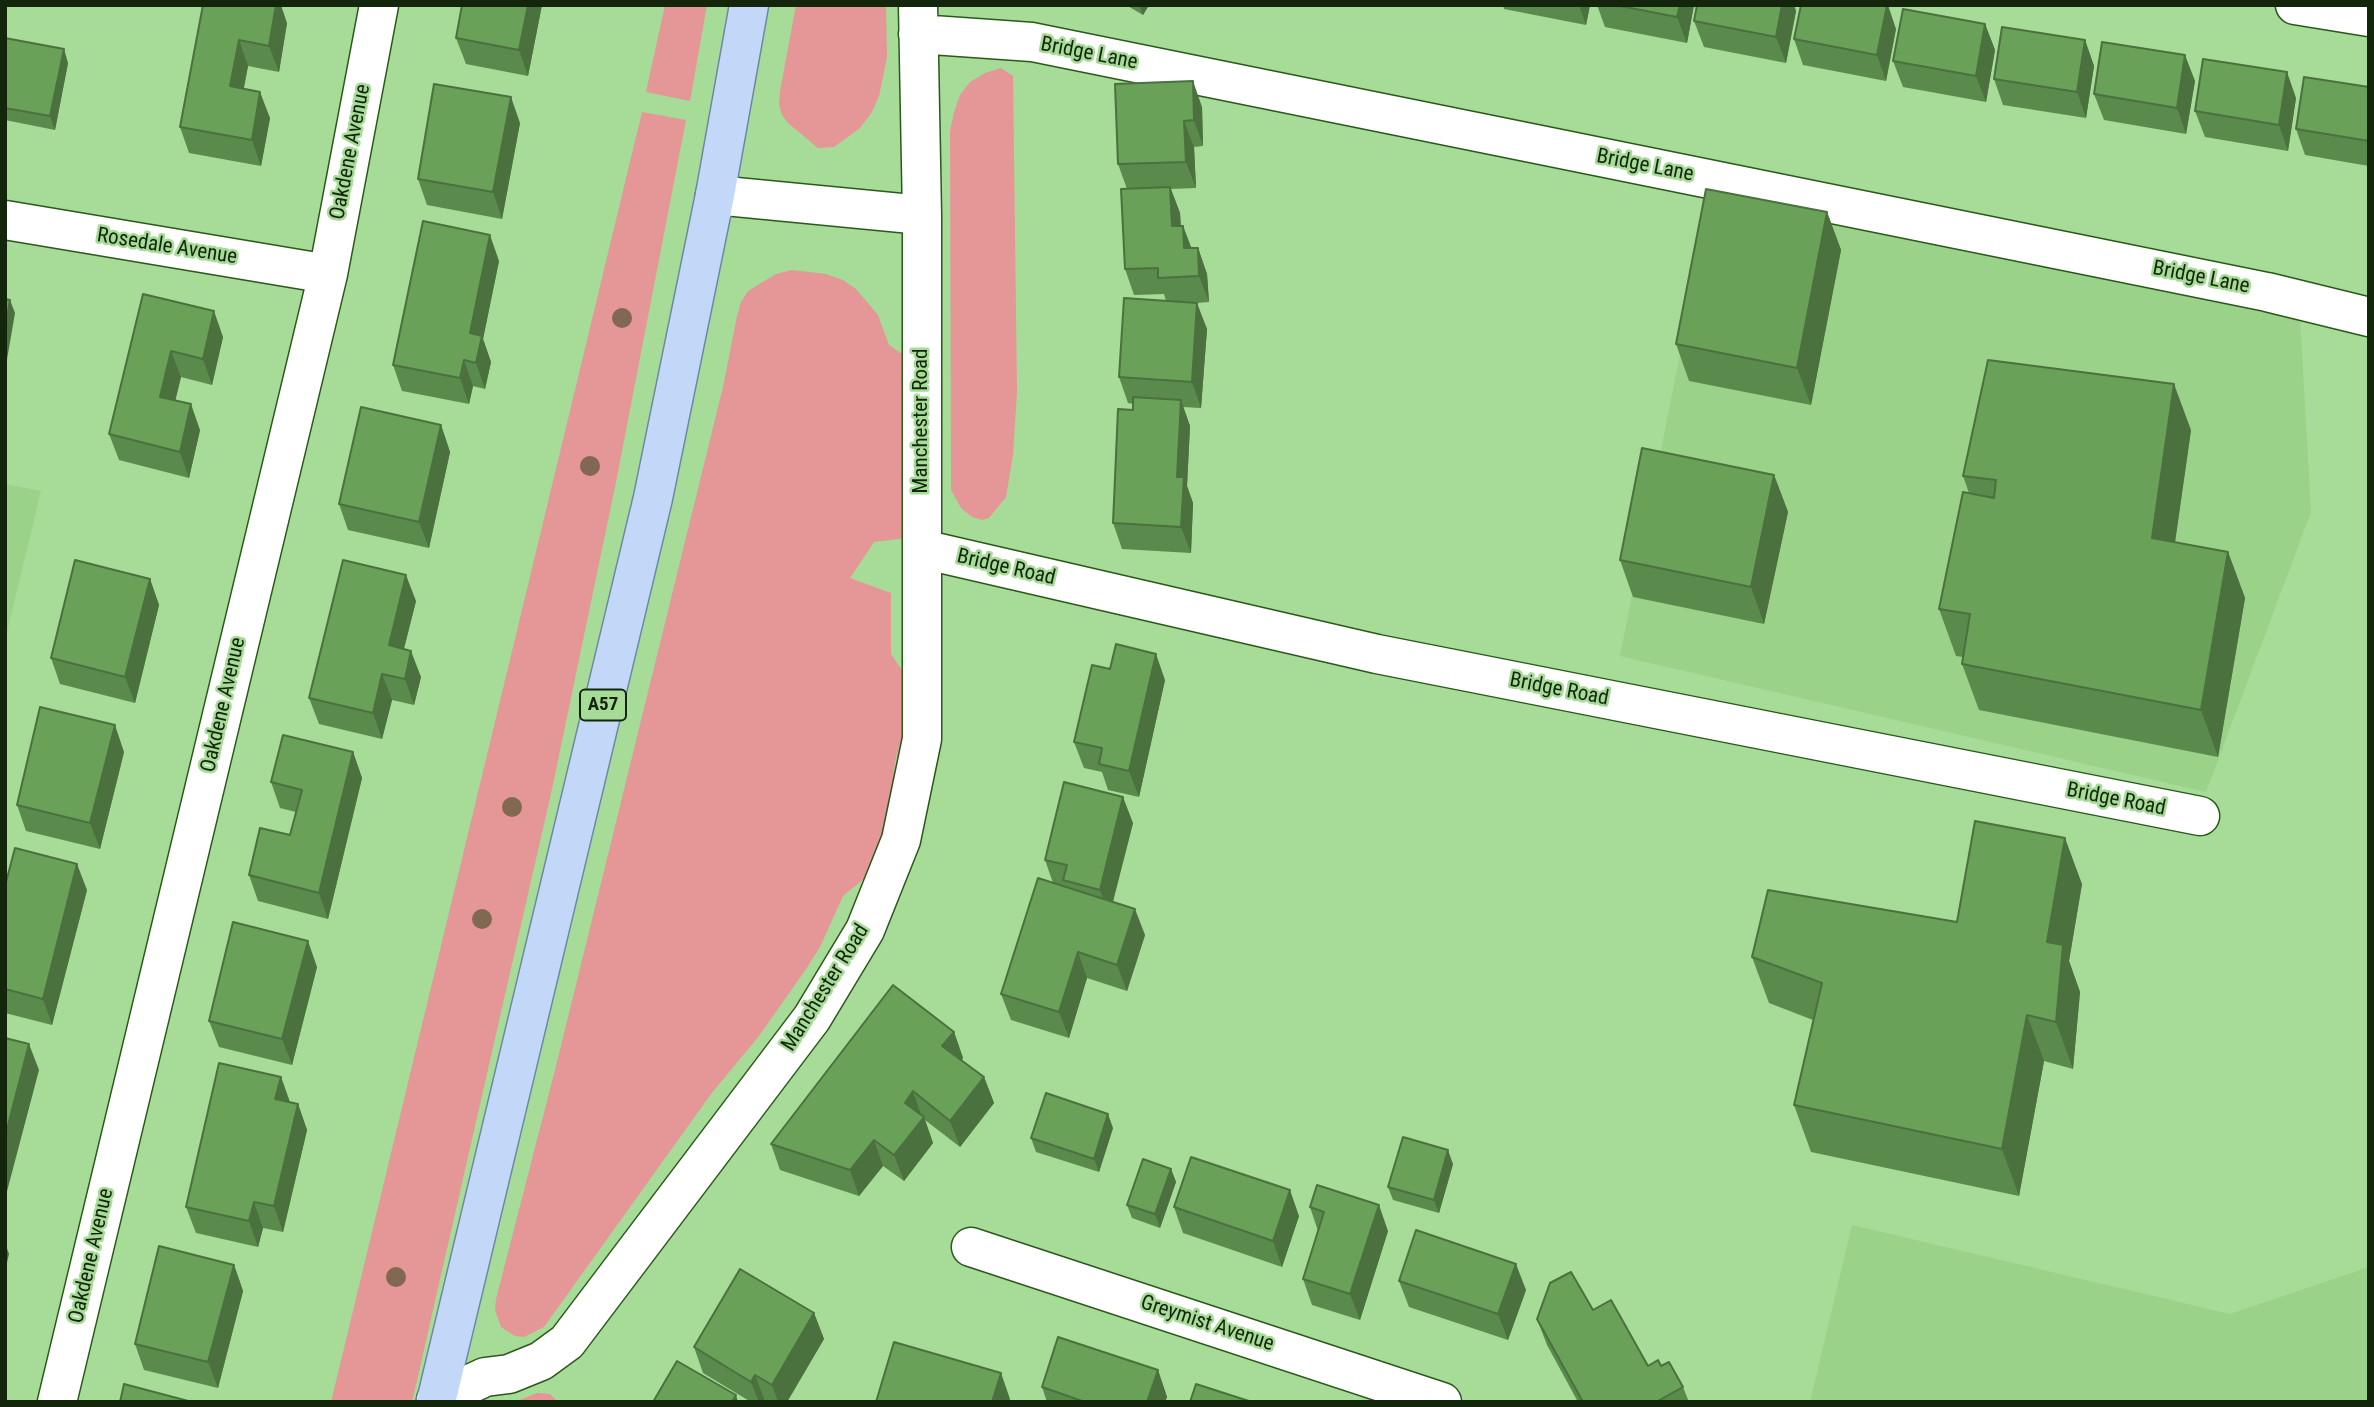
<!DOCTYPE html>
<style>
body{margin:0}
#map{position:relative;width:2374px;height:1407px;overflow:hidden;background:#a7db98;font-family:"Roboto Condensed",sans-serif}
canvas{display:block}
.frame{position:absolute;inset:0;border:7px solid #13260c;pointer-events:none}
</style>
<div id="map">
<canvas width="2374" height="1407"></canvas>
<div class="frame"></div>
</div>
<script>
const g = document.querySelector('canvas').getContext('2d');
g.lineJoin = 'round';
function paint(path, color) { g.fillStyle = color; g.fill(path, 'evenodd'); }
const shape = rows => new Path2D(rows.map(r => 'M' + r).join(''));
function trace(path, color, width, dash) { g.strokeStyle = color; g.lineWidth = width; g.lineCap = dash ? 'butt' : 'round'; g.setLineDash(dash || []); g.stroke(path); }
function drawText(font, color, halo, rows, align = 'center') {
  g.font = font + ' "Roboto Condensed",sans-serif'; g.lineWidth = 5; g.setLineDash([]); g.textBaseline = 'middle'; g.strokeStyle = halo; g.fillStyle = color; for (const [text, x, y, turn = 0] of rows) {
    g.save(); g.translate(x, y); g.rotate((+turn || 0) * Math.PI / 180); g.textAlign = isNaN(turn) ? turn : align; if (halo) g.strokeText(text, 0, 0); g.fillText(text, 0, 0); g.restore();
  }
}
const built = shape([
 [1713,189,2300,317,2311,512,2206,792,1620,656],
 [5,484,41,491,5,640],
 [1852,1225,2230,1314,2369,1267,2369,1402,1810,1402]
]);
const green = shape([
 [665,5,707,5,690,101,646,92],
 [796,5,886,5,887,57,879,96,872,112,860,128,834,147,818,148,788,123,782,115,779,104,780,91],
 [1001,68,1013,76,1017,392,1013,455,1006,497,989,518,982,520,972,517,961,508,951,490,950,131,954,112,960,95,970,82,985,73],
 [642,112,686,120,616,482,552,789,412,1402,331,1402],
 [792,270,826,274,843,280,856,289,878,315,889,345,911,360,914,537,874,542,850,578,891,593,891,654,910,682,910,708,895,762,883,874,865,878,843,896,820,947,804,972,759,1036,711,1094,544,1327,524,1337,515,1336,501,1327,495,1310,496,1299,556,1066,723,387,737,316,741,302,748,291,776,274],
 [537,1393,550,1394,558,1402,515,1402]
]);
const minor = shape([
 [2295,5,2369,17],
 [918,34,1032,42,2267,292,2369,317],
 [715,195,922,215],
 [5,220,328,274],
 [922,549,1377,654,2200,816],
 [971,1247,1442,1402],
 [436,1400,485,1377,509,1374,541,1361,567,1342,812,1018,865,930,901,840,922,739,922,215,918,5],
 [57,1402,328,274,379,5]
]);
const major = shape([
 [436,1402,653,498,715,195,749,5]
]);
const trees = [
 [622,318],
 [590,466],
 [512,807],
 [482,919],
 [396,1277]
];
const wall = shape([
 [203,5,287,23,279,72,248,66,244,88,270,118,261,166,189,153,180,127],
 [462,5,542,5,528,76,466,64,456,38],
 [1126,5,1149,5,1143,15],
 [1503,5,1590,5,1586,25,1504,9],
 [1597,5,1694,5,1687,43,1605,27],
 [1697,5,1794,5,1796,11,1786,63,1704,47,1694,21],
 [1985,24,1995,50,1986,102,1903,87,1893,61],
 [1896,29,1886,81,1803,65,1794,39],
 [5,38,68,63,55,130,5,120],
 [2085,40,2094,66,2086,118,2003,105,1994,79],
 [2195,81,2186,134,2104,120,2094,94],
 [2369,87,2369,166,2305,155,2296,129],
 [2296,98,2288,151,2205,137,2195,111],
 [1202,107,1203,146,1194,147,1196,188,1171,189,1180,213,1181,226,1183,226,1191,248,1198,248,1207,274,1209,302,1196,303,1207,329,1201,408,1183,407,1190,426,1187,486,1193,503,1191,553,1122,549,1113,523,1133,410,1133,404,1128,403,1119,377,1166,301,1164,294,1134,295,1125,269,1127,189,1118,164],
 [520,123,502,219,427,205,418,179],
 [1827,212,1841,250,1811,405,1689,381,1676,344],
 [499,261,483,339,491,362,485,389,473,386,469,404,402,391,393,365],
 [143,294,223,337,212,385,181,377,175,400,200,430,189,478,119,460,109,434],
 [441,425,450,452,429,548,348,530,339,504],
 [2191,430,2175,542,2228,552,2245,598,2218,757,1979,710,1962,664,1963,657,1956,656,1939,609,1969,493,1963,476],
 [1774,475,1788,512,1764,624,1633,597,1620,560],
 [150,579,159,605,135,703,60,684,51,658],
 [416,601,404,649,421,677,414,705,392,700,382,739,319,724,309,698],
 [1165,680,1139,797,1108,790,1102,772,1084,768,1074,742],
 [124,752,100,849,26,831,17,805],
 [353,752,362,778,328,919,258,901,249,875,290,835,296,812,280,808,271,782],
 [1133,823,1113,902,1145,935,1127,991,1087,978,1069,1038,1011,1020,1001,994,1053,883,1045,860],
 [2082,884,2069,961,2080,992,2073,1069,2044,1061,2019,1196,1811,1152,1794,1105,1813,1020,1769,1003,1752,957,1957,922],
 [5,886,87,890,52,1025,5,1013],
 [317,967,292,1065,219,1047,209,1021],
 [954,1032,963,1058,962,1060,984,1077,994,1103,960,1147,925,1120,933,1143,904,1181,883,1166,859,1196,780,1170,771,1144],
 [281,1077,290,1102,298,1104,307,1130,283,1232,263,1228,258,1247,196,1233,186,1207],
 [1113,1128,1099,1172,1036,1152,1031,1138],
 [1453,1164,1439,1213,1393,1200,1388,1187],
 [1171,1169,1176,1182,1160,1228,1132,1218,1127,1205],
 [1174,1207,1299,1216,1282,1267,1183,1233],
 [1310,1207,1388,1231,1360,1320,1312,1305,1303,1279,1318,1231],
 [234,1265,243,1291,218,1388,144,1370,135,1344],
 [1399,1281,1526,1290,1508,1340,1409,1307],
 [1593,1310,1648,1366,1683,1387,1689,1402,1578,1402,1547,1345,1537,1319],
 [814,1313,824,1339,787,1402,751,1402,703,1373,694,1347],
 [1158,1370,1167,1397,1165,1402,1047,1402,1042,1387]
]);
const shadedWall = shape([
 [276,5,281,5,287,23,279,72,269,46],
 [528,5,542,5,528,76,519,50],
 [1139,5,1149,5,1143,15],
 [1579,5,1590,5,1586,25],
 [1680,5,1694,5,1687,43,1677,17],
 [1782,5,1794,5,1796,11,1786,63,1776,37],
 [1887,5,1888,5,1896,29,1886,81,1877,55],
 [1985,24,1995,50,1986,102,1976,76],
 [239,40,248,66,239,112,230,86],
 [2085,40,2094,66,2086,118,2077,92],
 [64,49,68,63,55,130,50,116],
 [2185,55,2195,81,2186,134,2177,108],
 [2287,72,2296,98,2288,151,2279,125],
 [1193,81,1202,107,1203,146,1194,120],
 [260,92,270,118,261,166,252,140],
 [511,97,520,123,502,219,493,192],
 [1184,121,1194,147,1196,188,1186,162],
 [1170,187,1180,213,1182,252,1172,226],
 [1827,212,1841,250,1811,405,1797,368],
 [1183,226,1193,252,1184,248],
 [490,235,499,261,483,339,491,362,485,389,476,363,470,333],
 [1198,248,1207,274,1209,302,1199,276],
 [10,300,15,313,5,371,5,329],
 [1197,303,1207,329,1201,408,1192,382],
 [214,311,223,337,212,385,203,359],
 [171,351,181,377,170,423,160,397],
 [464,360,473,386,469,404,460,378],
 [2174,384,2191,430,2169,584,2152,538],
 [1181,400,1190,426,1187,486,1193,503,1191,553,1181,527,1177,477],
 [191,404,200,430,189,478,180,452],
 [441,425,450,452,429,548,419,522],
 [1774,475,1788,512,1764,624,1751,587],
 [2228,552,2245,598,2218,757,2201,710],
 [406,575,416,601,398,671,389,645],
 [150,579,159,605,135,703,125,677],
 [411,651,421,677,414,705,405,679],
 [1156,654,1165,680,1139,797,1129,771],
 [382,674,392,700,382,739,373,713],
 [115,725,124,752,100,849,90,823],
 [353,752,362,778,328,919,319,893],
 [1123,797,1133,823,1109,916,1100,890],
 [2065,838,2082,884,2069,961,2080,992,2073,1069,2056,1022,2047,942],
 [77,864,87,890,52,1025,43,999],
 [1135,909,1145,935,1127,991,1117,965],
 [308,941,317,967,292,1065,282,1039],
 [1078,952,1087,978,1069,1038,1059,1012],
 [2027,1015,2044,1061,2019,1196,2002,1149],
 [954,1032,963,1058,952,1072,942,1046],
 [29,1044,39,1070,5,1199,5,1137],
 [281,1077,290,1103,275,1099],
 [984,1077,994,1103,960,1147,950,1121],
 [913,1091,922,1118,905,1103],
 [298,1104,307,1130,283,1232,274,1206],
 [1108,1114,1113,1128,1099,1172,1094,1159],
 [924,1117,933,1143,904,1181,894,1155],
 [874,1140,883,1166,859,1196,850,1170],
 [1448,1150,1453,1164,1439,1213,1434,1200],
 [1171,1169,1176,1182,1160,1228,1155,1214],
 [1290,1190,1299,1216,1282,1267,1273,1241],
 [254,1202,263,1228,258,1247,249,1221],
 [1379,1205,1388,1231,1360,1320,1350,1294],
 [5,1243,9,1254,5,1271],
 [1516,1264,1526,1290,1508,1340,1498,1314],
 [234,1265,243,1291,218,1388,208,1362],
 [814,1313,824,1339,787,1402,778,1402,772,1385],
 [1158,1370,1167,1397,1165,1402,1147,1402],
 [1001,1373,1010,1399,1009,1402,992,1402],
 [755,1375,765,1401,764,1402,759,1402,751,1382],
 [736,1395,738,1402,732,1402]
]);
const building = shape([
 [203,5,276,5,269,46,239,40,230,86,260,92,252,140,180,127,203,5],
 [462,5,528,5,519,50,456,38,462,5],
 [1615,5,1680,5,1677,17,1615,5],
 [1697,5,1782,5,1776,37,1694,21,1697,5],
 [1801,5,1887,5,1877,55,1794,39,1801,5],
 [1903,9,1985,24,1976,76,1893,61,1903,9],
 [2002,27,2085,40,2077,92,1994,79,2002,27],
 [5,38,64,49,50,116,5,108,5,38],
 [2102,42,2185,55,2177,108,2094,94,2102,42],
 [2203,59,2287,72,2279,125,2195,111,2203,59],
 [2304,77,2369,87,2369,141,2296,129,2304,77],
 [1193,81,1194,120,1184,121,1186,162,1118,164,1115,84,1193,81],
 [434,84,511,97,493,192,418,179,434,84],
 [1170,187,1172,226,1183,226,1184,248,1198,248,1199,276,1158,278,1158,268,1125,269,1121,189,1170,187],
 [1706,189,1827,212,1797,368,1676,344,1706,189],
 [423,221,490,235,470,333,482,336,476,363,464,360,460,378,393,365,423,221],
 [143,294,214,311,203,359,171,351,160,397,191,404,180,452,109,434,143,294],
 [1124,298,1197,303,1192,382,1119,377,1124,298],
 [5,299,10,300,5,329,5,299],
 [1988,360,2174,384,2152,538,2228,552,2201,710,1962,664,1970,614,1939,609,1963,492,1994,498,1996,480,1963,476,1988,360],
 [1133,397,1181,400,1177,477,1184,477,1181,527,1113,523,1118,409,1133,410,1133,397],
 [361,407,441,425,419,522,339,504,361,407],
 [1642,448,1774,475,1751,587,1620,560,1642,448],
 [75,560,150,579,125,677,51,658,75,560],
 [343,560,406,575,389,645,411,651,405,679,382,674,373,713,309,698,343,560],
 [1116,644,1156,654,1129,771,1099,764,1102,748,1074,742,1092,665,1110,669,1116,644],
 [40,707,115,725,90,823,17,805,40,707],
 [283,735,353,752,319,893,249,875,260,828,290,835,302,790,271,782,283,735],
 [1064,782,1123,797,1100,890,1063,880,1067,865,1045,860,1064,782],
 [1975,821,2065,838,2047,942,2063,945,2056,1022,2027,1015,2002,1149,1794,1105,1822,983,1752,957,1768,890,1957,922,1975,821],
 [15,848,77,864,43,999,5,989,5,886,15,848],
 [1038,878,1135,909,1117,965,1078,952,1059,1012,1001,994,1038,878],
 [233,922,308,941,282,1039,209,1021,233,922],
 [893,985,954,1032,942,1046,984,1077,950,1121,913,1091,905,1103,924,1117,894,1155,874,1140,850,1170,771,1144,893,985],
 [5,1038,29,1044,5,1137,5,1038],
 [219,1063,281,1077,275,1099,298,1104,274,1206,254,1202,249,1221,186,1207,219,1063],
 [1046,1093,1108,1114,1094,1159,1031,1138,1046,1093],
 [1403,1137,1448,1150,1434,1200,1388,1187,1403,1137],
 [1191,1157,1290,1190,1273,1241,1174,1207,1191,1157],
 [1143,1159,1171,1169,1155,1214,1127,1205,1143,1159],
 [1317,1185,1379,1205,1350,1294,1303,1279,1324,1212,1310,1207,1317,1185],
 [1416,1230,1516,1264,1498,1314,1399,1281,1416,1230],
 [159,1246,234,1265,208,1362,135,1344,159,1246],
 [740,1269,814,1313,772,1385,755,1375,751,1382,694,1347,740,1269],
 [1571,1272,1593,1310,1611,1300,1648,1366,1658,1360,1661,1366,1669,1362,1683,1387,1656,1402,1583,1402,1537,1319,1550,1283,1571,1272],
 [1058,1337,1158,1370,1147,1402,1085,1402,1042,1387,1058,1337],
 [894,1342,1001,1373,992,1402,876,1402,894,1342],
 [677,1361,736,1395,732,1402,653,1402,677,1361],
 [124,1384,192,1402,120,1402,124,1384],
 [1196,1384,1252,1402,1190,1402,1196,1384]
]);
const shields = [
 [603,705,46]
];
const shieldNames = [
 ["A57",603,705]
];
const streetNames = [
 ["Bridge Lane",1089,54,11],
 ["Oakdene Avenue",351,152,-79],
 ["Bridge Lane",1645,166,11],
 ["Rosedale Avenue",167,247,9],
 ["Bridge Lane",2201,278,11],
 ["Manchester Road",922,421,-90],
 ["Bridge Road",1006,568,13],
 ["Bridge Road",1559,690,11],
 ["Oakdene Avenue",224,705,-77],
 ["Bridge Road",2116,800,11],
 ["Manchester Road",826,988,-58],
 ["Oakdene Avenue",92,1256,-77],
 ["Greymist Avenue",1207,1324,18]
];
paint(built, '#9ad289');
paint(green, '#e59697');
trace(minor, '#2b591b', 41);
trace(major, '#6b89a2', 41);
trace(minor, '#fff', 38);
trace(major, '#c3d8f8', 38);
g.fillStyle = '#806852';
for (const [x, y] of trees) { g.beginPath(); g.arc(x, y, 10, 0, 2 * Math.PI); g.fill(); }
paint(wall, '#5b8a4d');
paint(shadedWall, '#4a713e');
paint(building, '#6aa159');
trace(building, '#4a713e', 2);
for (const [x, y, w] of shields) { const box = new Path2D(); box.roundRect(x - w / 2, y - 15.5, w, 31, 5); g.fillStyle = '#a7db98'; g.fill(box); trace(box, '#13260c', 2); }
drawText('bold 19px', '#13260c', null, shieldNames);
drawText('21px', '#13260c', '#a7db98', streetNames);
</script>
